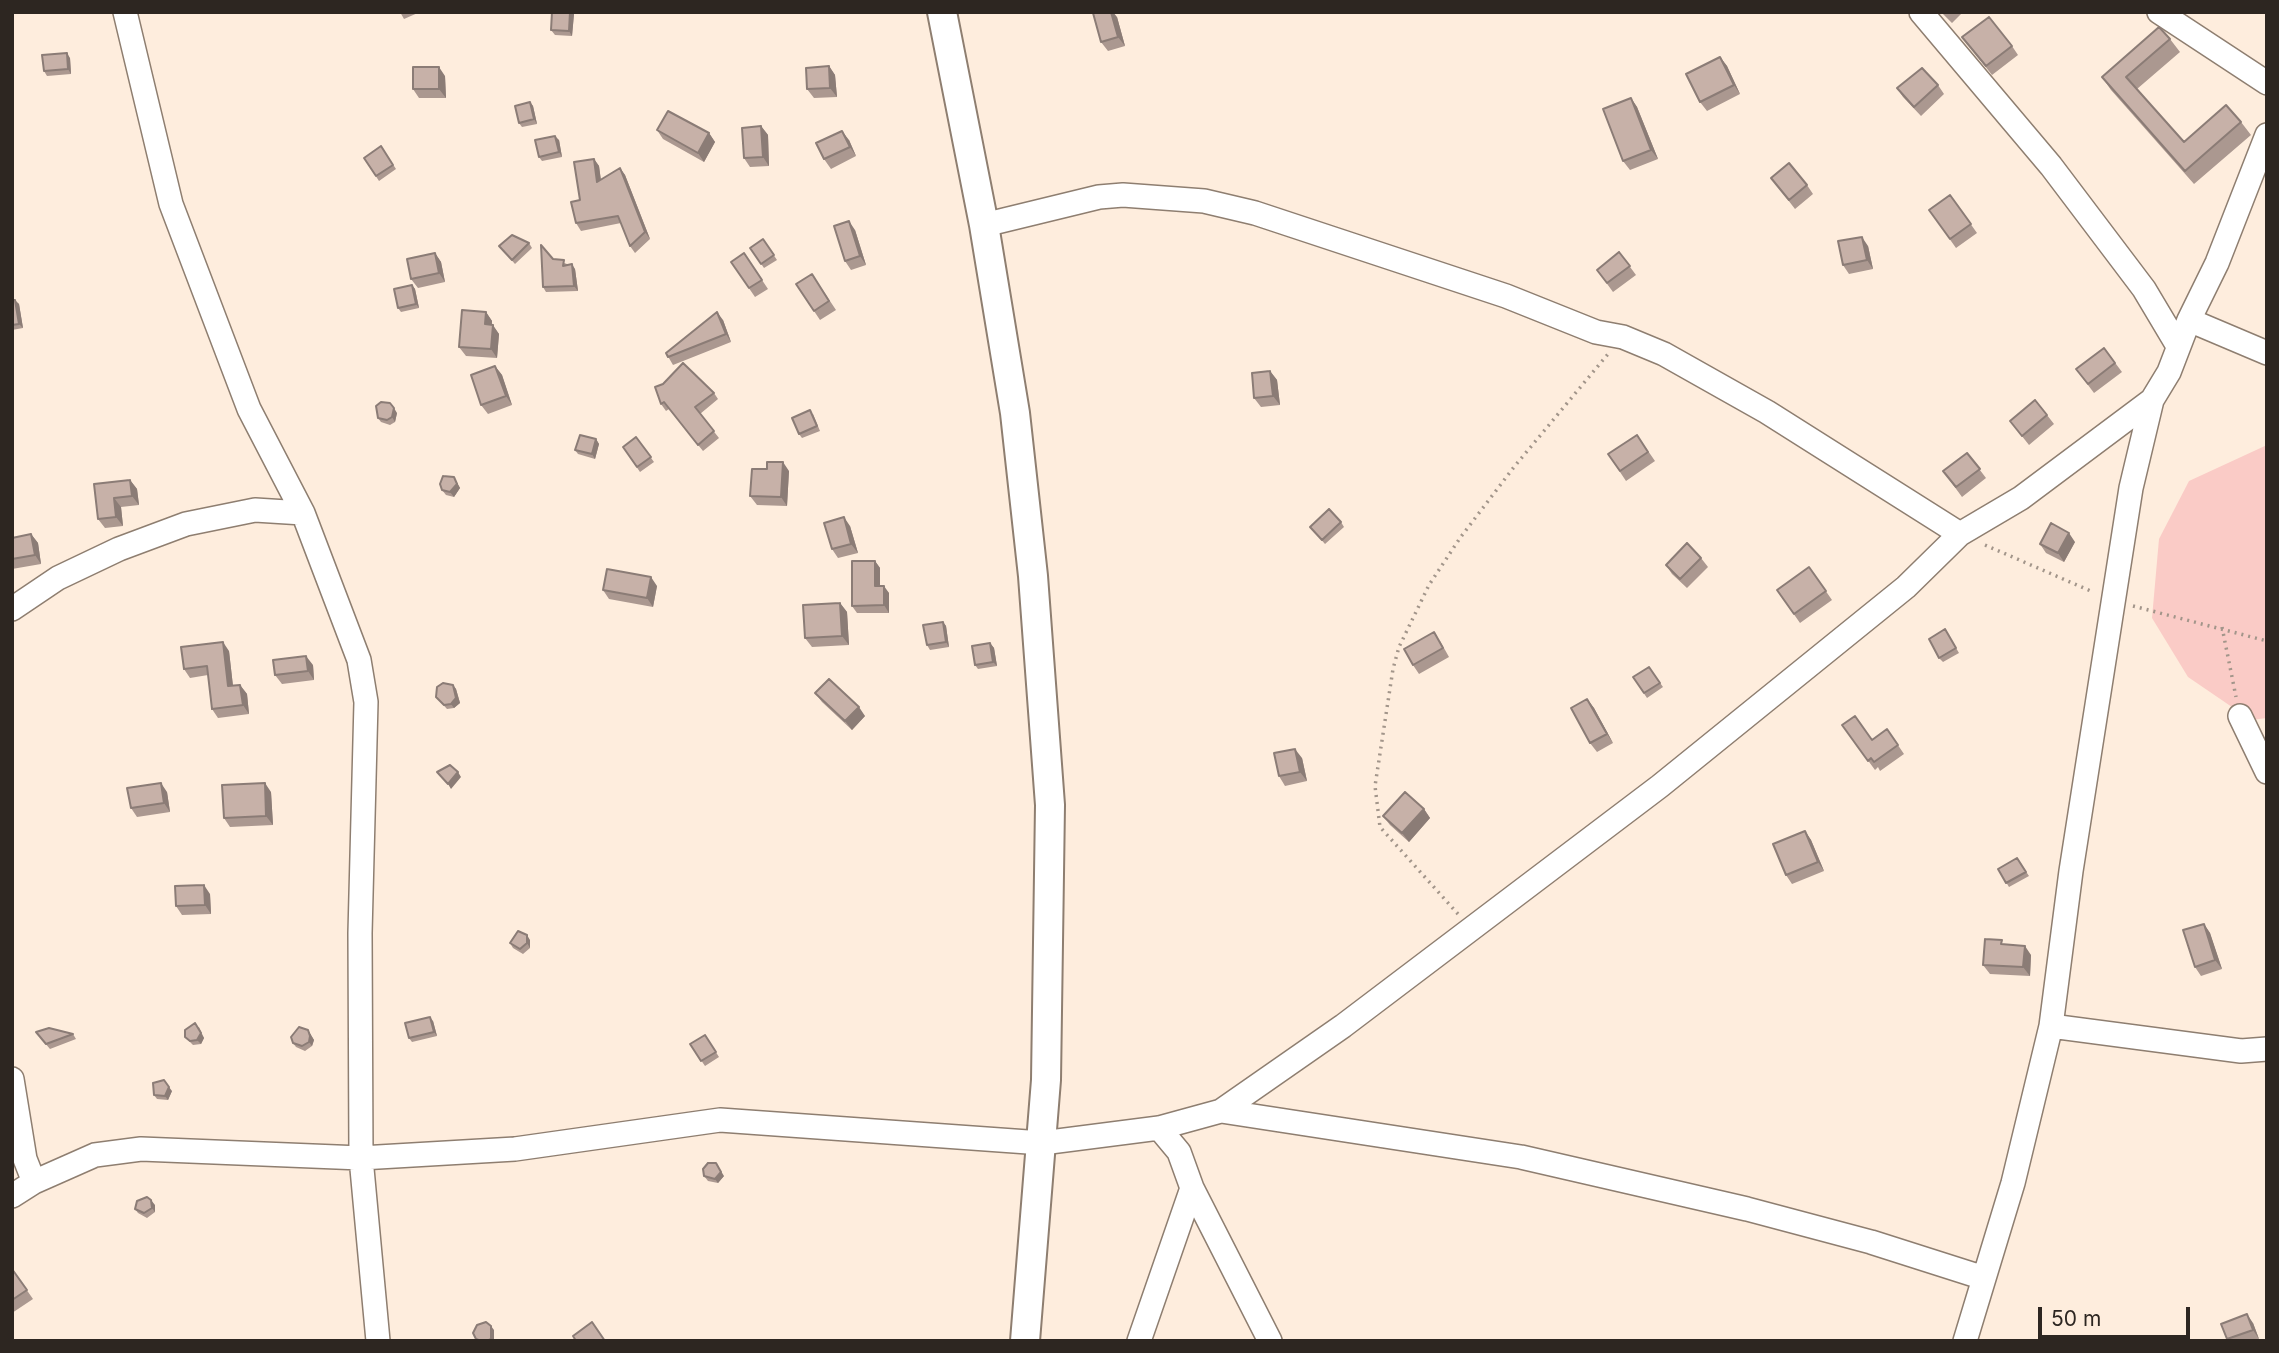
<!DOCTYPE html>
<style>
body{margin:0}
#map{position:relative;width:2279px;height:1353px;overflow:hidden;background:#feeddd;font-family:Inter,sans-serif}
canvas{display:block}
.frame{position:absolute;inset:0;border:14px solid #2d2621;pointer-events:none}
.scale{position:absolute;left:2038px;top:1307px;width:152px;height:32px;box-sizing:border-box;border:4px solid #2d2621;border-top:0;padding-left:9px;font-size:21px;line-height:24px;white-space:nowrap;color:#2d2621;-webkit-text-stroke:5px #feeddd;paint-order:stroke}
</style>
<div id="map">
<canvas width="2279" height="1353"></canvas>
<div class="frame"></div>
<div class="scale">50 m</div>
</div>
<script>
const g = document.querySelector('canvas').getContext('2d');
g.lineJoin = 'round';
function paint(path, color) { g.fillStyle = color; g.fill(path, 'evenodd'); }
const shape = rows => new Path2D(rows.map(r => 'M' + r).join(''));
function trace(path, color, width, dash) { g.strokeStyle = color; g.lineWidth = width; g.lineCap = dash ? 'butt' : 'round'; g.setLineDash(dash || []); g.stroke(path); }
const green = shape([
 [2267,445,2267,718,2251,720,2188,677,2152,618,2159,539,2189,481]
]);
const path = shape([
 [1985,545,2093,592],
 [2133,606,2267,641],
 [2222,627,2236,697],
 [1458,914,1380,827,1375,786,1393,669,1399,647,1429,585,1460,538,1514,467,1608,354]
]);
const minor = shape([
 [125,12,171,204,249,409,303,513,359,660,366,702,360,933,361,1158,378,1341],
 [1921,12,2051,166,2144,289,2178,346],
 [2159,12,2267,83],
 [984,225,1099,197,1123,195,1204,201,1255,213,1506,296,1596,332,1623,337,1664,354,1767,412,1960,534],
 [2189,320,2267,353],
 [12,609,58,578,119,549,186,524,255,510,303,513],
 [2240,716,2267,772],
 [2051,1026,2241,1051,2267,1049],
 [12,1079,25,1159,34,1182],
 [1221,1111,1521,1157,1747,1209,1871,1242,1984,1278],
 [1159,1128,1179,1152,1192,1188,1270,1341],
 [12,1196,34,1182,95,1155,141,1149,361,1158,515,1149,720,1120,1042,1143,1159,1128,1221,1111,1343,1026,1660,786,1906,587,1960,534,2021,498,2152,400,2169,372,2189,320,2217,263,2267,135],
 [1139,1341,1192,1188],
 [1965,1341,2013,1183,2051,1026,2071,871,2131,488,2152,400]
]);
const tertiary = shape([
 [942,12,984,225,1015,413,1033,576,1050,805,1046,1080,1025,1341]
]);
const wall = shape([
 [400,12,420,12,404,19],
 [552,12,572,12,574,14,572,36,555,35,551,30],
 [1941,12,1963,12,1952,23],
 [1117,17,1125,46,1108,51,1101,42],
 [1962,37,2012,46,2018,55,1992,75],
 [2170,39,2180,52,2137,89,2184,142,2241,122,2251,135,2194,184,2111,90,2102,77],
 [1720,57,1727,66,1740,94,1707,111,1700,102],
 [70,58,71,74,47,76,44,71],
 [829,66,835,75,837,97,814,98,807,89],
 [445,76,446,98,419,98,413,89],
 [1938,85,1944,94,1921,116,1903,97,1897,88],
 [1631,98,1637,107,1658,159,1630,170,1623,161],
 [530,102,533,106,537,124,522,127,519,123],
 [761,126,768,135,769,166,750,167,744,158],
 [657,130,709,133,715,142,704,162,663,139],
 [559,140,562,157,542,161,539,157],
 [849,140,856,156,831,169,824,159],
 [381,146,396,169,379,181,364,158],
 [594,159,599,166,601,180,620,168,625,175,650,239,635,253,630,246,621,223,581,231,576,223,580,200],
 [1771,178,1807,185,1813,194,1795,209],
 [1950,195,1977,233,1956,248,1929,210],
 [855,230,866,265,851,270,845,261],
 [763,239,777,260,764,268,750,248],
 [529,243,532,248,515,264,499,246],
 [1868,246,1873,269,1849,274,1843,265],
 [1619,252,1636,275,1613,292,1597,270],
 [435,253,441,262,445,282,418,288,411,279],
 [744,253,768,289,755,297,731,262],
 [553,259,567,264,567,266,575,269,578,291,546,292,543,287],
 [812,274,836,310,820,320,796,284],
 [412,285,415,289,419,308,401,312,398,308],
 [12,300,19,304,23,328,12,330],
 [486,312,492,321,492,325,499,334,497,358,466,356,459,347],
 [723,320,731,342,673,365,666,353],
 [2104,348,2122,372,2094,393,2076,369],
 [495,366,502,375,512,405,488,414,481,405],
 [1270,371,1277,380,1280,405,1261,407,1254,398],
 [655,387,714,393,718,399,700,414,719,438,703,451,669,409,666,411,661,404],
 [397,413,395,422,390,425,381,422,378,418],
 [813,414,820,431,802,438,799,434],
 [2047,415,2054,424,2029,445,2010,421],
 [1637,435,1655,461,1626,481,1608,454],
 [636,437,654,462,640,472,623,447],
 [596,439,599,444,595,459,578,454,575,450],
 [1967,453,1986,478,1962,497,1943,471],
 [789,471,787,506,757,505,750,496],
 [454,477,460,488,454,497,446,495,442,490],
 [130,480,137,489,139,505,121,507,123,526,105,528,98,519,94,484],
 [1341,522,1344,527,1325,544,1310,527],
 [850,526,858,553,838,558,832,549],
 [31,534,38,543,41,564,12,569,12,538],
 [2075,542,2064,562,2046,553,2040,544],
 [1701,558,1708,567,1687,588,1672,574,1666,565],
 [875,561,880,568,880,586,889,593,889,613,857,613,852,606],
 [1809,567,1832,600,1800,623,1777,590],
 [657,586,653,607,609,599,603,590],
 [840,603,847,612,849,645,812,647,805,638],
 [943,622,946,626,949,647,930,650,927,645],
 [1945,629,1959,653,1943,662,1939,658],
 [1440,641,1449,657,1419,674,1413,665],
 [990,643,994,648,997,666,978,669,975,665],
 [229,651,233,686,240,685,247,694,249,714,218,718,212,709,208,675,190,678,184,669],
 [313,665,314,680,282,684,275,675],
 [1649,667,1663,687,1647,698,1633,677],
 [453,685,456,689,460,703,454,708,447,709,436,697],
 [815,693,865,716,852,730,822,702],
 [1587,699,1594,708,1613,743,1597,752,1590,743],
 [1842,725,1872,740,1887,729,1904,754,1880,771,1878,767,1875,770],
 [1302,758,1307,781,1285,786,1279,776],
 [167,792,170,812,137,817,131,808],
 [271,792,273,825,230,827,224,818],
 [1424,809,1430,818,1409,842,1390,825,1383,816],
 [1805,831,1811,840,1824,871,1792,884,1786,875],
 [2017,858,2029,876,2009,887,1998,869],
 [210,894,211,914,182,915,176,906],
 [2204,924,2210,933,2222,969,2201,976,2195,967],
 [530,940,530,948,523,954,513,948,510,943],
 [2005,945,2031,955,2030,976,1990,974,1983,965],
 [433,1021,437,1036,412,1042,409,1038],
 [199,1027,204,1038,201,1044,193,1045,185,1037],
 [308,1030,314,1040,312,1046,305,1051,296,1047,293,1043],
 [73,1034,76,1039,50,1049,39,1036],
 [705,1035,719,1057,705,1066,690,1044],
 [172,1091,168,1100,157,1099,154,1095],
 [704,1176,724,1176,718,1183,708,1181],
 [155,1205,155,1212,147,1218,138,1213,135,1209],
 [12,1269,33,1299,12,1313],
 [2253,1323,2259,1339,2255,1341,2228,1341,2227,1339]
]);
const shadedWall = shape([
 [570,12,572,12,574,14,572,36,569,31],
 [1111,12,1113,12,1117,17,1125,46,1118,37],
 [67,53,70,58,71,74,68,69],
 [1720,57,1727,66,1740,94,1734,85],
 [829,66,835,75,837,97,830,88],
 [439,67,445,76,446,98,439,89],
 [1631,98,1637,107,1658,159,1651,150],
 [530,102,533,106,537,124,534,119],
 [761,126,768,135,769,166,763,157],
 [842,131,849,140,856,156,850,147],
 [709,133,715,142,704,162,698,153],
 [555,136,559,140,562,157,559,152],
 [594,159,599,166,602,189,597,182],
 [620,168,625,175,650,239,645,232],
 [849,221,855,230,866,265,860,256],
 [1862,237,1868,246,1873,269,1867,260],
 [435,253,441,262,445,282,439,273],
 [572,264,575,269,578,291,574,286],
 [412,285,415,289,419,308,416,304],
 [15,300,19,304,23,328,19,324],
 [486,312,492,321,491,334,485,324],
 [717,312,723,320,731,342,726,334],
 [493,325,499,334,497,358,491,349],
 [495,366,502,375,512,405,506,396],
 [1270,371,1277,380,1280,405,1273,396],
 [394,408,397,413,395,422,392,417],
 [596,439,599,444,595,459,592,454],
 [783,462,789,471,787,506,781,497],
 [454,477,460,488,454,497,450,492],
 [130,480,137,489,139,505,132,496],
 [114,498,121,507,123,526,116,517],
 [844,517,850,526,858,553,851,544],
 [2069,533,2075,542,2064,562,2058,553],
 [31,534,38,543,41,564,35,555],
 [875,561,880,568,880,593,875,586],
 [651,577,657,586,653,607,647,598],
 [884,586,889,593,889,613,884,605],
 [840,603,847,612,849,645,842,636],
 [943,622,946,626,949,647,946,642],
 [223,642,229,651,234,695,228,686],
 [990,643,994,648,997,666,993,662],
 [306,656,313,665,314,680,308,671],
 [240,685,247,694,249,714,243,705],
 [453,685,456,689,460,703,454,708,451,704],
 [1587,699,1594,708,1613,743,1607,734],
 [859,707,865,716,852,730,845,721],
 [1295,749,1302,758,1307,781,1300,772],
 [458,772,461,777,451,789,448,784],
 [161,783,167,792,170,812,164,803],
 [265,783,271,792,273,825,266,816],
 [1424,809,1430,818,1409,842,1402,833],
 [1805,831,1811,840,1824,871,1818,862],
 [204,885,210,894,211,914,205,905],
 [2204,924,2210,933,2222,969,2215,960],
 [527,935,530,940,530,948,527,943],
 [2025,946,2031,955,2030,976,2023,967],
 [430,1017,433,1021,437,1036,434,1032],
 [195,1023,204,1038,201,1044,197,1040],
 [308,1030,314,1040,312,1046,309,1042],
 [169,1087,172,1091,168,1100,165,1096],
 [716,1163,724,1176,718,1183,715,1179],
 [151,1200,155,1205,155,1212,152,1208],
 [2247,1314,2253,1323,2259,1339,2253,1330],
 [491,1326,494,1330,494,1341,493,1341,491,1339]
]);
const building = shape([
 [552,12,570,12,569,31,551,30,552,12],
 [1097,12,1111,12,1118,37,1101,42,1093,13,1097,12],
 [1989,17,2012,46,1986,66,1962,37,1989,17],
 [2159,27,2170,39,2126,77,2184,142,2226,105,2241,122,2185,171,2102,77,2159,27],
 [67,53,68,69,44,71,42,55,67,53],
 [1720,57,1734,85,1700,102,1686,74,1720,57],
 [829,66,830,88,807,89,806,68,829,66],
 [413,67,439,67,439,89,413,89,413,67],
 [1922,68,1938,85,1914,107,1897,88,1922,68],
 [1631,98,1651,150,1623,161,1603,109,1631,98],
 [530,102,534,119,519,123,515,106,530,102],
 [668,111,709,133,698,153,657,130,668,111],
 [761,126,763,157,744,158,742,128,761,126],
 [842,131,850,147,824,159,816,143,842,131],
 [555,136,559,152,539,157,535,140,555,136],
 [381,146,393,165,376,176,364,158,381,146],
 [594,159,597,182,620,168,645,232,630,246,618,216,576,223,571,202,580,200,574,162,594,159],
 [1789,163,1807,185,1789,200,1771,178,1789,163],
 [1950,195,1971,224,1950,239,1929,210,1950,195],
 [849,221,860,256,845,261,834,226,849,221],
 [512,235,529,243,512,260,499,246,512,235],
 [1862,237,1867,260,1843,265,1838,241,1862,237],
 [763,239,774,255,761,264,750,248,763,239],
 [541,245,553,259,564,260,563,266,572,264,574,286,543,287,541,245],
 [1619,252,1630,266,1607,283,1597,270,1619,252],
 [435,253,439,273,411,279,407,259,435,253],
 [744,253,762,280,749,288,731,262,744,253],
 [812,274,829,301,814,311,796,284,812,274],
 [412,285,416,304,398,308,394,289,412,285],
 [12,300,15,300,19,324,12,325,12,300],
 [462,310,486,312,485,324,493,325,491,349,459,347,462,310],
 [717,312,726,334,668,357,666,353,717,312],
 [2104,348,2115,363,2088,384,2076,369,2104,348],
 [683,363,714,393,695,407,714,431,698,445,664,402,661,404,655,387,663,384,683,363],
 [495,366,506,396,481,405,471,375,495,366],
 [1270,371,1273,396,1254,398,1252,373,1270,371],
 [2035,400,2047,415,2022,436,2010,421,2035,400],
 [381,402,390,403,394,408,392,417,387,420,378,418,376,406,381,402],
 [810,410,817,426,799,434,792,418,810,410],
 [580,435,596,439,592,454,575,450,580,435],
 [1637,435,1648,452,1620,471,1608,454,1637,435],
 [636,437,651,457,637,467,623,447,636,437],
 [1967,453,1980,469,1956,487,1943,471,1967,453],
 [767,462,783,462,781,497,750,496,752,469,767,469,767,462],
 [443,476,454,477,457,484,450,492,442,490,440,484,443,476],
 [130,480,132,496,114,498,116,517,98,519,94,484,130,480],
 [1329,509,1341,522,1322,540,1310,527,1329,509],
 [844,517,851,544,832,549,824,523,844,517],
 [2051,523,2069,533,2058,553,2040,544,2051,523],
 [31,534,35,555,12,559,12,538,31,534],
 [1687,543,1701,558,1680,579,1666,565,1687,543],
 [852,561,875,561,875,586,884,586,884,605,852,606,852,561],
 [1809,567,1826,591,1794,614,1777,590,1809,567],
 [607,569,651,577,647,598,603,590,607,569],
 [840,603,842,636,805,638,803,605,840,603],
 [943,622,946,642,927,645,923,625,943,622],
 [1945,629,1956,648,1939,658,1929,639,1945,629],
 [1434,632,1443,648,1413,665,1404,649,1434,632],
 [223,642,228,686,240,685,243,705,212,709,207,666,184,669,181,647,223,642],
 [990,643,993,662,975,665,972,646,990,643],
 [306,656,308,671,275,675,273,660,306,656],
 [1649,667,1660,683,1644,693,1633,677,1649,667],
 [829,679,859,707,845,721,815,693,829,679],
 [443,683,453,685,456,698,451,704,444,705,436,697,437,687,443,683],
 [1587,699,1607,734,1590,743,1571,708,1587,699],
 [1855,716,1872,740,1887,729,1898,745,1874,762,1871,758,1868,761,1842,725,1855,716],
 [1295,749,1300,772,1279,776,1274,753,1295,749],
 [450,765,458,772,448,784,437,772,450,765],
 [161,783,164,803,131,808,127,788,161,783],
 [265,783,266,816,224,818,222,785,265,783],
 [1405,792,1424,809,1402,833,1383,816,1405,792],
 [1805,831,1818,862,1786,875,1773,844,1805,831],
 [2017,858,2026,872,2006,883,1998,869,2017,858],
 [204,885,205,905,176,906,175,886,204,885],
 [2204,924,2215,960,2195,967,2183,930,2204,924],
 [518,931,527,935,527,943,520,949,510,943,518,931],
 [1985,939,2002,940,2001,944,2025,946,2023,967,1983,965,1985,939],
 [430,1017,434,1032,409,1038,405,1023,430,1017],
 [195,1023,201,1033,197,1040,190,1041,185,1037,185,1030,195,1023],
 [299,1027,308,1030,310,1036,309,1042,302,1046,293,1043,291,1037,299,1027],
 [49,1028,73,1034,46,1044,36,1032,49,1028],
 [705,1035,716,1052,701,1061,690,1044,705,1035],
 [164,1080,169,1087,165,1096,154,1095,153,1083,164,1080],
 [708,1163,716,1163,721,1172,715,1179,704,1176,703,1169,708,1163],
 [147,1197,151,1200,152,1208,144,1213,135,1209,137,1201,147,1197],
 [12,1269,27,1290,12,1300,12,1269],
 [2247,1314,2253,1330,2227,1339,2221,1324,2247,1314],
 [486,1322,491,1326,491,1339,487,1341,481,1341,476,1339,473,1333,477,1325,486,1322],
 [592,1322,605,1341,576,1341,573,1336,592,1322]
]);
paint(green, '#facbc6');
trace(minor, '#8e7e70', 26);
trace(tertiary, '#8e7e70', 32);
trace(path, '#a2958a', 3.5, [2, 5]);
trace(minor, '#fff', 23);
trace(tertiary, '#fff', 28);
paint(wall, '#ab9890');
paint(shadedWall, '#8b7c76');
paint(building, '#c7b1a8');
trace(building, '#8b7c76', 2);
</script>
